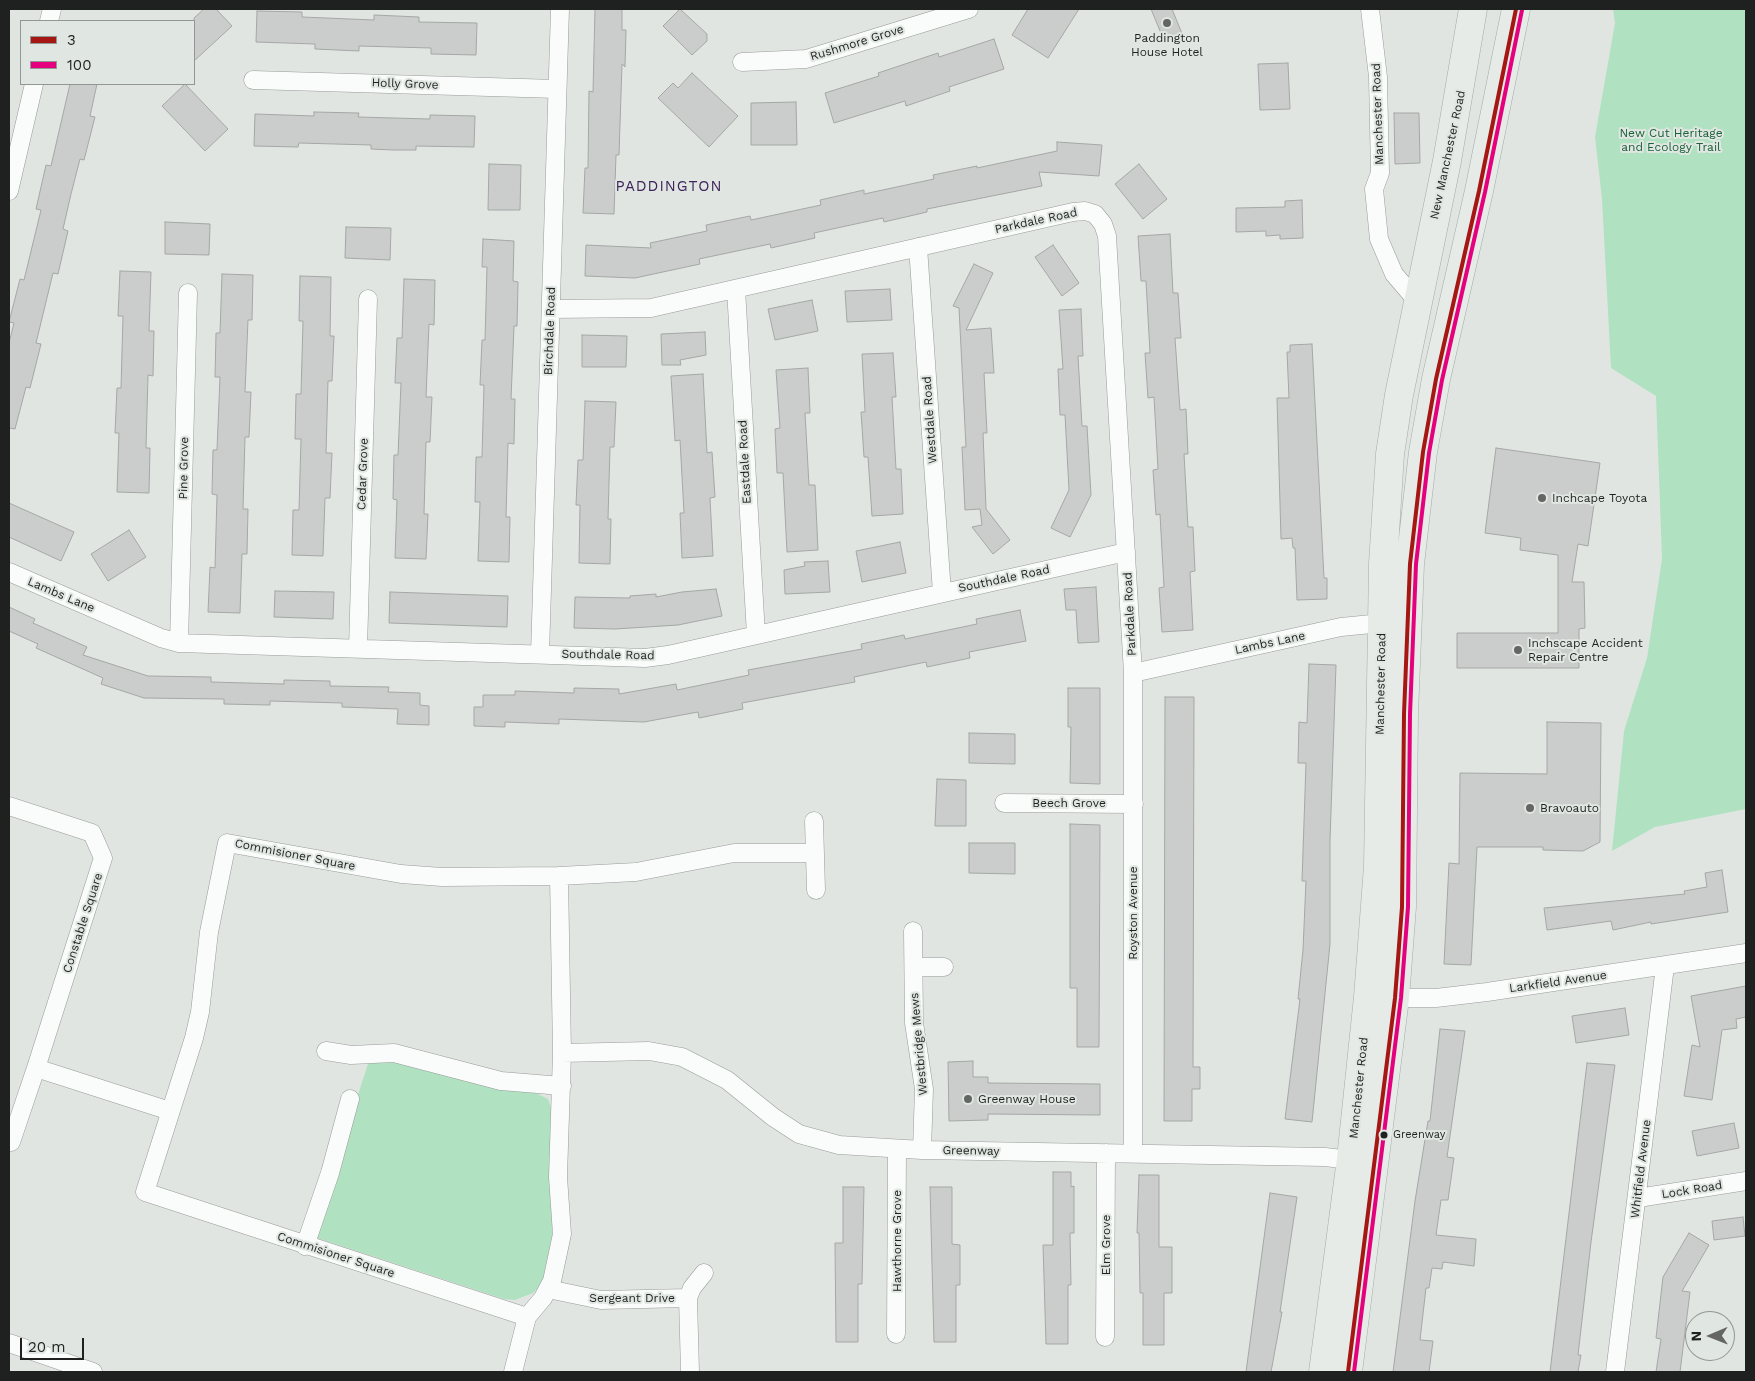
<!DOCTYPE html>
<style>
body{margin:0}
#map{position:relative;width:1755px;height:1381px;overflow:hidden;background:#e1e5e2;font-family:"Work Sans",sans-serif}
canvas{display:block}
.frame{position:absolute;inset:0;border:10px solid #1f2120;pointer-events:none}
.legend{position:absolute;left:20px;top:20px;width:175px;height:65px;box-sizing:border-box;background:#e0e6e1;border:1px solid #939794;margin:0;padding:6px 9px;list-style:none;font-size:15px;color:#1f2120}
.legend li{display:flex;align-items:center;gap:10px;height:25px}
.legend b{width:25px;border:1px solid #939794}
.north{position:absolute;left:1685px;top:1311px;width:50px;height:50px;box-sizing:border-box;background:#e0e6e1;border:1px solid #939794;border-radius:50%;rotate:269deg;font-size:14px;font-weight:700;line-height:20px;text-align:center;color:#1f2120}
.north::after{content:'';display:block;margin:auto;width:18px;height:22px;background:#636664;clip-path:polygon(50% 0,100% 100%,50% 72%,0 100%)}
.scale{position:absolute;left:20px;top:1338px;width:64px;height:22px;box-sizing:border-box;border:2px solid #1f2120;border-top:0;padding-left:6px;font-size:15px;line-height:18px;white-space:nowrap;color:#1f2120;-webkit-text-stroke:4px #e0e6e1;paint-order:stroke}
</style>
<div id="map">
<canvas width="1755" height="1381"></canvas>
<div class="frame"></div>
<ul class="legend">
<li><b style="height:6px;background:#a61612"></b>3</li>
<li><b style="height:6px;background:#e5007d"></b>100</li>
</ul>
<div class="north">N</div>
<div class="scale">20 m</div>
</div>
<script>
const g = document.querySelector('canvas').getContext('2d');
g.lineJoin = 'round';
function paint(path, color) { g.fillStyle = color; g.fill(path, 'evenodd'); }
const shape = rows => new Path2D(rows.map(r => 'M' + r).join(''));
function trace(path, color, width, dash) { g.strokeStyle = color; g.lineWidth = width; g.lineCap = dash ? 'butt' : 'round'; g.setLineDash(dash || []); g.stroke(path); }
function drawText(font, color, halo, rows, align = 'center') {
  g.font = font + ' "Work Sans",sans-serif'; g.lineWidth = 4; g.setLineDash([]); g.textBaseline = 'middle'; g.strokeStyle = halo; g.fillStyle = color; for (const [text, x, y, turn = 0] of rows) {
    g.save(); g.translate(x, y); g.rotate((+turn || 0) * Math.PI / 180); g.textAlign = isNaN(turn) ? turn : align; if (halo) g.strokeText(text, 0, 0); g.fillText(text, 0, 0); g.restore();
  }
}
const green = shape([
 [1613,9,1746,9,1746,809,1655,827,1612,851,1624,731,1647,658,1662,559,1656,396,1611,368,1602,199,1595,137,1615,23],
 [386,1059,534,1092,548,1099,552,1110,552,1236,542,1284,533,1293,515,1300,504,1299,317,1238,348,1125,368,1064,372,1061]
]);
const building = shape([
 [204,9,216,9,232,26,194,61,194,18,204,9],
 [595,9,622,9,622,30,626,30,625,67,622,64,619,155,616,155,614,214,583,213,585,168,588,168,589,91,593,92,595,9],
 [680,9,707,34,707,41,692,55,663,26,680,9],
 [1028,9,1079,9,1048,58,1012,35,1028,9],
 [1151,9,1172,9,1183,36,1165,43,1151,9],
 [257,11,302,12,302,17,374,20,374,15,419,17,419,22,477,23,476,55,431,54,431,48,359,46,359,51,315,49,315,44,256,42,257,11],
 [994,39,1004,69,949,87,950,91,906,106,905,101,834,123,825,93,879,76,878,73,938,53,939,57,994,39],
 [1288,63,1290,109,1260,110,1258,64,1288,63],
 [692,73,738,116,709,147,658,98,673,83,678,88,692,73],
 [70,84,97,84,90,116,95,117,84,160,80,159,71,194,63,229,68,231,58,274,53,273,36,343,41,344,30,388,26,387,15,429,9,428,9,343,14,323,9,322,20,279,24,280,41,210,36,209,46,165,51,166,70,84],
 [185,84,228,129,205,151,162,106,185,84],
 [796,102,797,145,751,145,751,103,796,102],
 [314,112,359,113,358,117,430,119,430,115,475,116,474,147,416,146,416,150,393,150,371,149,371,145,299,143,298,147,254,146,255,114,314,116,314,112],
 [1394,113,1419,113,1420,163,1395,164,1394,113],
 [1057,142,1102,145,1099,176,1039,172,1042,186,927,209,927,212,884,222,883,218,814,233,815,238,771,248,770,244,699,259,700,264,635,278,585,276,586,245,651,248,650,243,707,231,706,225,750,216,751,220,821,205,820,200,864,190,864,194,934,179,933,175,977,166,977,168,1057,151,1057,142],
 [489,164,521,165,520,210,488,210,489,164],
 [1139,164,1167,199,1143,219,1115,184,1139,164],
 [1302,200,1303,238,1280,239,1280,235,1266,236,1266,231,1236,232,1236,208,1285,207,1285,201,1302,200],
 [165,222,210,224,209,255,165,254,165,222],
 [346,227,391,228,390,260,345,258,346,227],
 [1170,234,1173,293,1178,293,1181,338,1175,338,1180,410,1186,409,1188,454,1184,454,1186,490,1188,527,1193,527,1195,571,1190,572,1193,630,1162,632,1159,588,1164,587,1160,514,1156,515,1153,470,1158,469,1154,397,1148,398,1145,353,1150,353,1146,281,1141,281,1138,236,1170,234],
 [483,239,514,241,513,281,518,282,517,326,514,326,511,399,515,399,514,444,508,443,506,517,510,517,509,562,478,561,480,502,475,502,476,457,482,457,484,385,480,385,482,340,485,340,487,267,482,267,483,239],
 [1053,245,1079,283,1062,296,1035,257,1053,245],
 [974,264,993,273,966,330,991,328,994,373,984,373,987,433,983,433,986,509,1010,540,993,554,972,527,982,525,980,509,965,510,962,447,966,447,959,308,953,306,974,264],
 [120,271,151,272,149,331,154,331,153,376,148,375,146,448,150,448,149,493,117,492,119,433,115,433,117,388,121,388,123,316,118,316,120,271],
 [222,274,253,275,252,320,248,320,245,392,251,392,249,437,245,437,243,509,248,509,247,554,242,554,240,613,208,612,210,567,215,568,217,495,212,494,213,450,217,450,220,377,215,377,216,333,220,333,222,274],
 [300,276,331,277,330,336,334,336,332,381,328,381,326,453,332,453,330,498,325,498,323,556,292,555,293,510,299,510,301,439,295,439,296,394,301,394,303,321,299,321,300,276],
 [404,279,435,280,434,325,429,324,426,397,432,397,430,442,426,442,424,514,428,514,426,559,395,558,397,500,393,499,394,455,398,455,401,383,395,383,397,338,402,338,404,279],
 [890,289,892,320,847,322,845,291,890,289],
 [812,300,818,331,775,340,768,309,812,300],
 [1081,309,1083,356,1078,356,1082,426,1087,426,1091,495,1070,537,1051,528,1069,490,1065,415,1060,415,1058,369,1063,369,1059,310,1081,309],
 [705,332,706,355,680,360,681,365,662,365,661,334,705,332],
 [582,335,627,336,626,367,582,367,582,335],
 [1312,344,1324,578,1327,578,1327,599,1297,600,1295,548,1293,548,1292,538,1281,539,1277,398,1289,398,1287,352,1290,352,1290,345,1312,344],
 [893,353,896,397,892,397,896,469,901,469,903,514,872,516,868,457,864,457,861,412,865,412,862,354,893,353],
 [808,368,810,413,805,413,809,485,815,485,818,550,787,552,783,473,777,473,775,429,780,428,776,370,808,368],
 [703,374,707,453,712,452,715,497,710,498,713,556,682,558,680,513,684,513,680,440,675,441,671,376,703,374],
 [585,401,616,402,614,447,610,447,608,519,611,519,610,564,579,563,580,505,576,505,578,460,583,460,585,401],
 [1496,448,1600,463,1588,546,1578,544,1572,582,1584,582,1585,628,1579,629,1579,668,1457,668,1457,633,1558,633,1558,555,1520,550,1521,538,1485,533,1496,448],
 [9,503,74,532,61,561,9,537,9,503],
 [129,530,146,557,108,581,91,554,129,530],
 [900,542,906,573,862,582,856,551,900,542],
 [828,561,830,592,785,594,784,570,805,566,804,562,828,561],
 [1096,587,1099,642,1078,643,1076,610,1066,610,1064,589,1096,587],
 [716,589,722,616,678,625,615,629,574,628,575,597,630,598,630,596,656,594,656,597,682,592,716,589],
 [275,591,334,592,333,619,274,617,275,591],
 [390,592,508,596,507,627,389,623,390,592],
 [9,607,35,619,33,623,87,647,83,655,148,676,211,677,211,682,284,684,284,680,330,681,330,686,389,687,388,692,420,693,420,705,429,706,429,725,397,724,398,709,342,707,342,703,270,701,270,705,224,704,224,699,144,698,101,684,103,678,36,648,38,644,9,631,9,607],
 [1020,610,1026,641,969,652,970,658,927,667,926,662,854,677,855,682,742,703,743,709,699,718,698,712,644,722,559,719,559,724,505,722,505,727,474,726,474,707,483,707,483,695,515,695,515,691,574,693,574,688,619,689,619,694,676,684,677,690,749,675,748,670,862,649,861,644,904,635,905,639,977,624,976,619,1020,610],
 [1309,664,1336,665,1330,841,1330,944,1312,1122,1285,1119,1300,999,1298,999,1303,950,1306,881,1302,881,1306,763,1298,763,1299,722,1307,723,1309,664],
 [1068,688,1100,688,1100,784,1070,783,1071,727,1068,727,1068,688],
 [1165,697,1194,697,1193,1067,1200,1067,1200,1089,1192,1089,1192,1121,1164,1121,1165,697],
 [1547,722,1601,723,1600,842,1583,851,1543,850,1543,847,1477,847,1471,965,1444,964,1449,863,1459,864,1460,773,1547,774,1547,722],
 [969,733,1015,734,1015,764,969,763,969,733],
 [937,779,966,780,966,826,935,826,937,779],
 [1070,824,1100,825,1099,1047,1077,1047,1077,988,1070,988,1070,824],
 [969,843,1015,843,1015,874,969,873,969,843],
 [1722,870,1728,912,1651,924,1651,922,1613,930,1611,921,1547,930,1544,908,1685,894,1684,891,1707,887,1705,873,1722,870],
 [1746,986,1746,1017,1736,1019,1737,1028,1722,1030,1712,1100,1684,1096,1692,1045,1700,1047,1691,996,1746,986],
 [1625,1008,1629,1035,1576,1043,1572,1016,1625,1008],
 [1440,1029,1465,1031,1447,1157,1454,1158,1448,1200,1441,1200,1436,1235,1476,1239,1474,1266,1443,1262,1442,1269,1432,1268,1429,1288,1426,1288,1420,1340,1433,1341,1429,1372,1393,1372,1415,1201,1428,1121,1430,1121,1440,1029],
 [973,1061,973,1077,988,1077,988,1083,1100,1084,1100,1115,988,1114,988,1120,949,1121,948,1062,973,1061],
 [1587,1063,1615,1065,1591,1242,1578,1355,1581,1355,1578,1372,1550,1372,1587,1063],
 [1734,1123,1739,1148,1697,1156,1692,1131,1734,1123],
 [1053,1172,1071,1172,1071,1187,1074,1186,1074,1233,1070,1233,1071,1285,1068,1285,1068,1344,1046,1344,1043,1245,1053,1245,1053,1172],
 [1139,1175,1159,1175,1159,1247,1172,1247,1172,1293,1164,1293,1164,1345,1143,1345,1143,1293,1140,1293,1139,1233,1137,1233,1139,1175],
 [843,1187,864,1187,862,1284,858,1284,858,1342,836,1342,835,1243,843,1243,843,1187],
 [930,1187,952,1187,952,1244,960,1245,960,1285,956,1285,956,1342,934,1342,930,1187],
 [1270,1193,1297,1197,1280,1312,1282,1312,1271,1372,1246,1372,1270,1193],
 [1743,1217,1745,1236,1714,1240,1712,1221,1743,1217],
 [1689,1233,1709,1245,1682,1291,1690,1292,1680,1372,1656,1372,1661,1339,1656,1338,1663,1277,1689,1233]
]);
const minor = shape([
 [1370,9,1378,77,1380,173,1374,189,1379,239,1394,274,1417,301],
 [49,21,52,9],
 [742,62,806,59,969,9],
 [253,80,557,89],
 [9,191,34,84],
 [918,247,942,593],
 [736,289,756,635],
 [551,309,651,308,1073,212,1085,211,1095,214,1103,224,1107,236,1133,673,1133,1152],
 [9,572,161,638,179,643,645,658,668,655,1126,552],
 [179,643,188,293],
 [358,648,368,299],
 [540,654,560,9],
 [1133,673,1341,627,1392,622],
 [1004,803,1134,804],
 [9,806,92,833,103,858,36,1068,11,1142,9,1141],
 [814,821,816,890],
 [559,876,636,872,734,853,815,853],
 [913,931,914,1023,924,1089,922,1150],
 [914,967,944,967],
 [1386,998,1436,998,1487,992,1746,953],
 [326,1051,351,1055,394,1053,501,1081,562,1086],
 [562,1053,649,1051,682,1057,727,1080,773,1117,799,1134,839,1145,922,1150,1325,1157,1359,1161],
 [36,1068,170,1111],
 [1638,1198,1746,1181],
 [305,1246,330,1173,350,1099],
 [548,1289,601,1300,688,1298],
 [896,1334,897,1149],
 [1105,1337,1106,1153],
 [9,1343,93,1372],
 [513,1372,527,1317,543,1298,552,1281,562,1234,558,1177,562,1053,559,876,442,877,401,874,227,843,209,932,200,1012,194,1038,145,1192,527,1317],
 [690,1372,688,1298,692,1288,704,1273],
 [1615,1372,1665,966]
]);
const primary = shape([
 [1323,1372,1351,1159,1368,997,1378,866,1383,564,1390,454,1399,395,1447,161,1473,9],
 [1348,1372,1395,998,1402,907,1404,714,1410,564,1423,452,1436,379,1479,191,1516,9]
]);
const bus1 = shape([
 [1348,1372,1395,998,1402,907,1404,714,1410,564,1423,452,1436,379,1479,191,1516,9]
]);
const bus2 = shape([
 [1354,1372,1401,998,1408,907,1410,714,1416,564,1429,453,1442,380,1485,192,1522,10]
]);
const markers = [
 [1167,23,5,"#636664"],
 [1542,498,5,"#636664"],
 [1518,650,5,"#636664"],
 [1530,808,5,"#636664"],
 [968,1099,5,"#636664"],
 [1384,1135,4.5,"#1f2120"]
];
const busNames = [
 ["Greenway",1393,1135]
];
const poiNames = [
 ["Paddington",1167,38,"center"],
 ["House Hotel",1167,52,"center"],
 ["Inchcape Toyota",1552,498],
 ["Inchscape Accident",1528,643],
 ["Repair Centre",1528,657],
 ["Bravoauto",1540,808],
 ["Greenway House",978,1099]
];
const streetNames = [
 ["Rushmore Grove",857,43,-17],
 ["Holly Grove",405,84,2],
 ["Manchester Road",1378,114,-92],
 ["New Manchester Road",1448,155,-78],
 ["Parkdale Road",1036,221,-12],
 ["Birchdale Road",550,331,-88],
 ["Westdale Road",930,420,-94],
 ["Eastdale Road",745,462,-93],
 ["Pine Grove",184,468,-89],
 ["Cedar Grove",363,474,-88],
 ["Southdale Road",1004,579,-12],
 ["Lambs Lane",61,595,23],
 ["Parkdale Road",1130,614,-93],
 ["Lambs Lane",1270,643,-12],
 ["Southdale Road",608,655,1],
 ["Manchester Road",1381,684,-89],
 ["Beech Grove",1069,803],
 ["Commisioner Square",295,855,11],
 ["Royston Avenue",1133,913,-90],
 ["Constable Square",83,923,-72],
 ["Larkfield Avenue",1558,982,-8],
 ["Westbridge Mews",919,1044,-95],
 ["Manchester Road",1359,1088,-84],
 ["Greenway",971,1151,1],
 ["Whitfield Avenue",1641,1169,-83],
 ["Lock Road",1692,1190,-9],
 ["Hawthorne Grove",897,1241,-90],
 ["Elm Grove",1106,1245,-90],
 ["Commisioner Square",336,1255,18],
 ["Sergeant Drive",632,1298]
];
const parkNames = [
 ["New Cut Heritage",1671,133],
 ["and Ecology Trail",1671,147]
];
const quarterNames = [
 ["PADDINGTON",669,187]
];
paint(green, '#b0e2c1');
paint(building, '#cacdcb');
trace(building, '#a4a7a5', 1);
trace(minor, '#989b99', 19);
trace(primary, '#a2ada6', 29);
trace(minor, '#fafbfb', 18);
trace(primary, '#e6ebe8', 28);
trace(bus1, '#a61612', 4);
trace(bus2, '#e5007d', 4);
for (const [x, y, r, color] of markers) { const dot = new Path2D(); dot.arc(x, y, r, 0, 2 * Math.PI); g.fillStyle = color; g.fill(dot); trace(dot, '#e0e6e1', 2); }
drawText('11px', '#1f2120', '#e0e6e1', busNames, 'left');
drawText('12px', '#1f2120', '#e0e6e1', poiNames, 'left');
drawText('12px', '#1f2120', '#e0e6e1', streetNames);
drawText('12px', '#1a6139', '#e0e6e1', parkNames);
g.letterSpacing = '1px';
drawText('15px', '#3f235c', '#e0e6e1', quarterNames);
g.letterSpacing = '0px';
</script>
